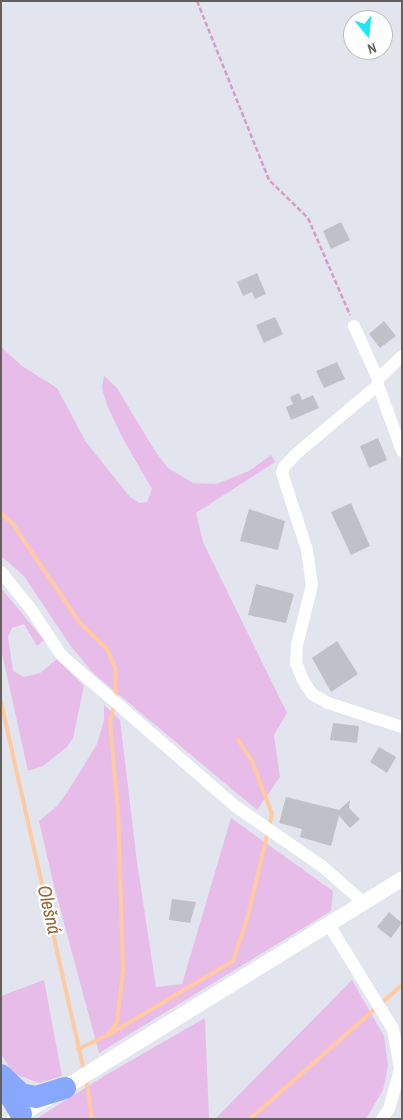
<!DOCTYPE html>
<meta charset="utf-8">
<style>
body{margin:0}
#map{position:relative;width:403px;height:1120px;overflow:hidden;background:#e2e5ee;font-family:"Archivo Narrow",sans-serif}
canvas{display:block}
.frame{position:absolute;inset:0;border:2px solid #645f5a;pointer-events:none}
.north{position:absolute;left:343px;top:10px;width:50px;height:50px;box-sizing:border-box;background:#fff;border:1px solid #c1bfbd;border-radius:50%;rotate:163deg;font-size:14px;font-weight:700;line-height:20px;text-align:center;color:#645f5a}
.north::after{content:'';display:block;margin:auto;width:18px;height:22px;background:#20e7f6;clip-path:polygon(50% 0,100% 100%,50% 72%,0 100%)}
</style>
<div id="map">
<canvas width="403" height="1120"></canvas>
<div class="frame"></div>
<div class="north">N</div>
</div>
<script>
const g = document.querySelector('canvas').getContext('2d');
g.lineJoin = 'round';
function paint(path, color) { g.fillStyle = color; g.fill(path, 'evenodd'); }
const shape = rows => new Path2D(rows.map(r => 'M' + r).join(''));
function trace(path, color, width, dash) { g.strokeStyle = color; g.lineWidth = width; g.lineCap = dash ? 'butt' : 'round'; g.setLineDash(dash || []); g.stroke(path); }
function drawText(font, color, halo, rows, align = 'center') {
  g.font = font + ' "Archivo Narrow",sans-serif'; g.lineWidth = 4.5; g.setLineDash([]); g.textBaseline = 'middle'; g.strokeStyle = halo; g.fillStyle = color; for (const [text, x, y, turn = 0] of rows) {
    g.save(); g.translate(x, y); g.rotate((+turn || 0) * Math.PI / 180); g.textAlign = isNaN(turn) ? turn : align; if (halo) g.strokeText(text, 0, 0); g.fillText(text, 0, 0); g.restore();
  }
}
const green = shape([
 [1,347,22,366,57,388,86,442,130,497,139,503,147,502,152,489,123,439,107,405,102,388,104,376,117,388,155,451,168,468,193,483,216,484,249,471,271,455,275,462,196,513,203,542,287,713,274,735,280,777,257,810,93,673,70,645,24,576,1,556],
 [1,588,44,640,37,646,24,624,12,628,8,637,13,671,24,677,40,673,57,659,84,686,73,738,67,747,43,766,28,771,1,649],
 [104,705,120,720,137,862,156,987,182,984,231,818,333,891,331,911,99,1053,54,886,39,821,57,806,68,791,97,744,104,720],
 [44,980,62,1076,39,1083,13,1073,1,1054,1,996],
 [352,980,384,1036,388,1066,383,1090,366,1119,215,1119],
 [205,1018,209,1119,36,1119,104,1076]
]);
const stream = shape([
 [1,513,12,523,80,623,107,649,115,667,116,699],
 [1,702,84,1071],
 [108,1035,117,1022,123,971,118,811,110,722,114,706],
 [78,1049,108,1035,233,961,248,916,272,814,252,761,238,740],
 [86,1078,92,1119],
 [250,1119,402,985]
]);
const building = shape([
 [341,222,350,240,331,249,323,231],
 [257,273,266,294,255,299,252,292,243,296,237,282],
 [275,317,283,334,264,343,256,325],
 [384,321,396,336,380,348,369,334],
 [337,362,345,379,324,388,316,371],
 [299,393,302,400,313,395,319,408,291,420,286,407,293,404,290,397],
 [378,438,387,460,369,468,360,446],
 [351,503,370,546,351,555,331,512],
 [249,509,285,521,278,550,240,541],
 [256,584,294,594,286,623,248,615],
 [337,641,358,674,331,692,312,658],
 [333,723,359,726,357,743,330,740],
 [379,747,396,757,387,773,370,762],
 [286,797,339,810,350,800,349,808,360,819,350,828,339,816,331,846,300,837,302,829,279,823],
 [172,899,196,902,190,923,169,920],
 [389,912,402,923,391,938,377,927]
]);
const path = shape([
 [197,1,269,180,308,218,350,315]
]);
const minor = shape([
 [354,326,378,379],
 [402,356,378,379,378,385,402,451],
 [378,385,296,454,284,467,282,473,307,550,312,585,297,645,296,663,303,680,312,694,328,703,402,727],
 [1,572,31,609,61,655,235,806,323,867,364,903],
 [329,925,393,1029,400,1069,389,1109,382,1119]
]);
const tertiary = shape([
 [14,1119,402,879]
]);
const motorway = shape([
 [1,1075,21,1094,36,1097,65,1088],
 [3,1083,21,1114]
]);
const waterNames = [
 ["Olešná",48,910,77]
];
paint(green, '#e8bce8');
trace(stream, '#ffc9a1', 4);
paint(building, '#bfc1c9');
trace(path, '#d69bc7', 2.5, [5, 2.5]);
trace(minor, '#fff', 12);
trace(tertiary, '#fff', 15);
trace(motorway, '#88a7ff', 22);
drawText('italic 19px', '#9c6630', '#fff', waterNames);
</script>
